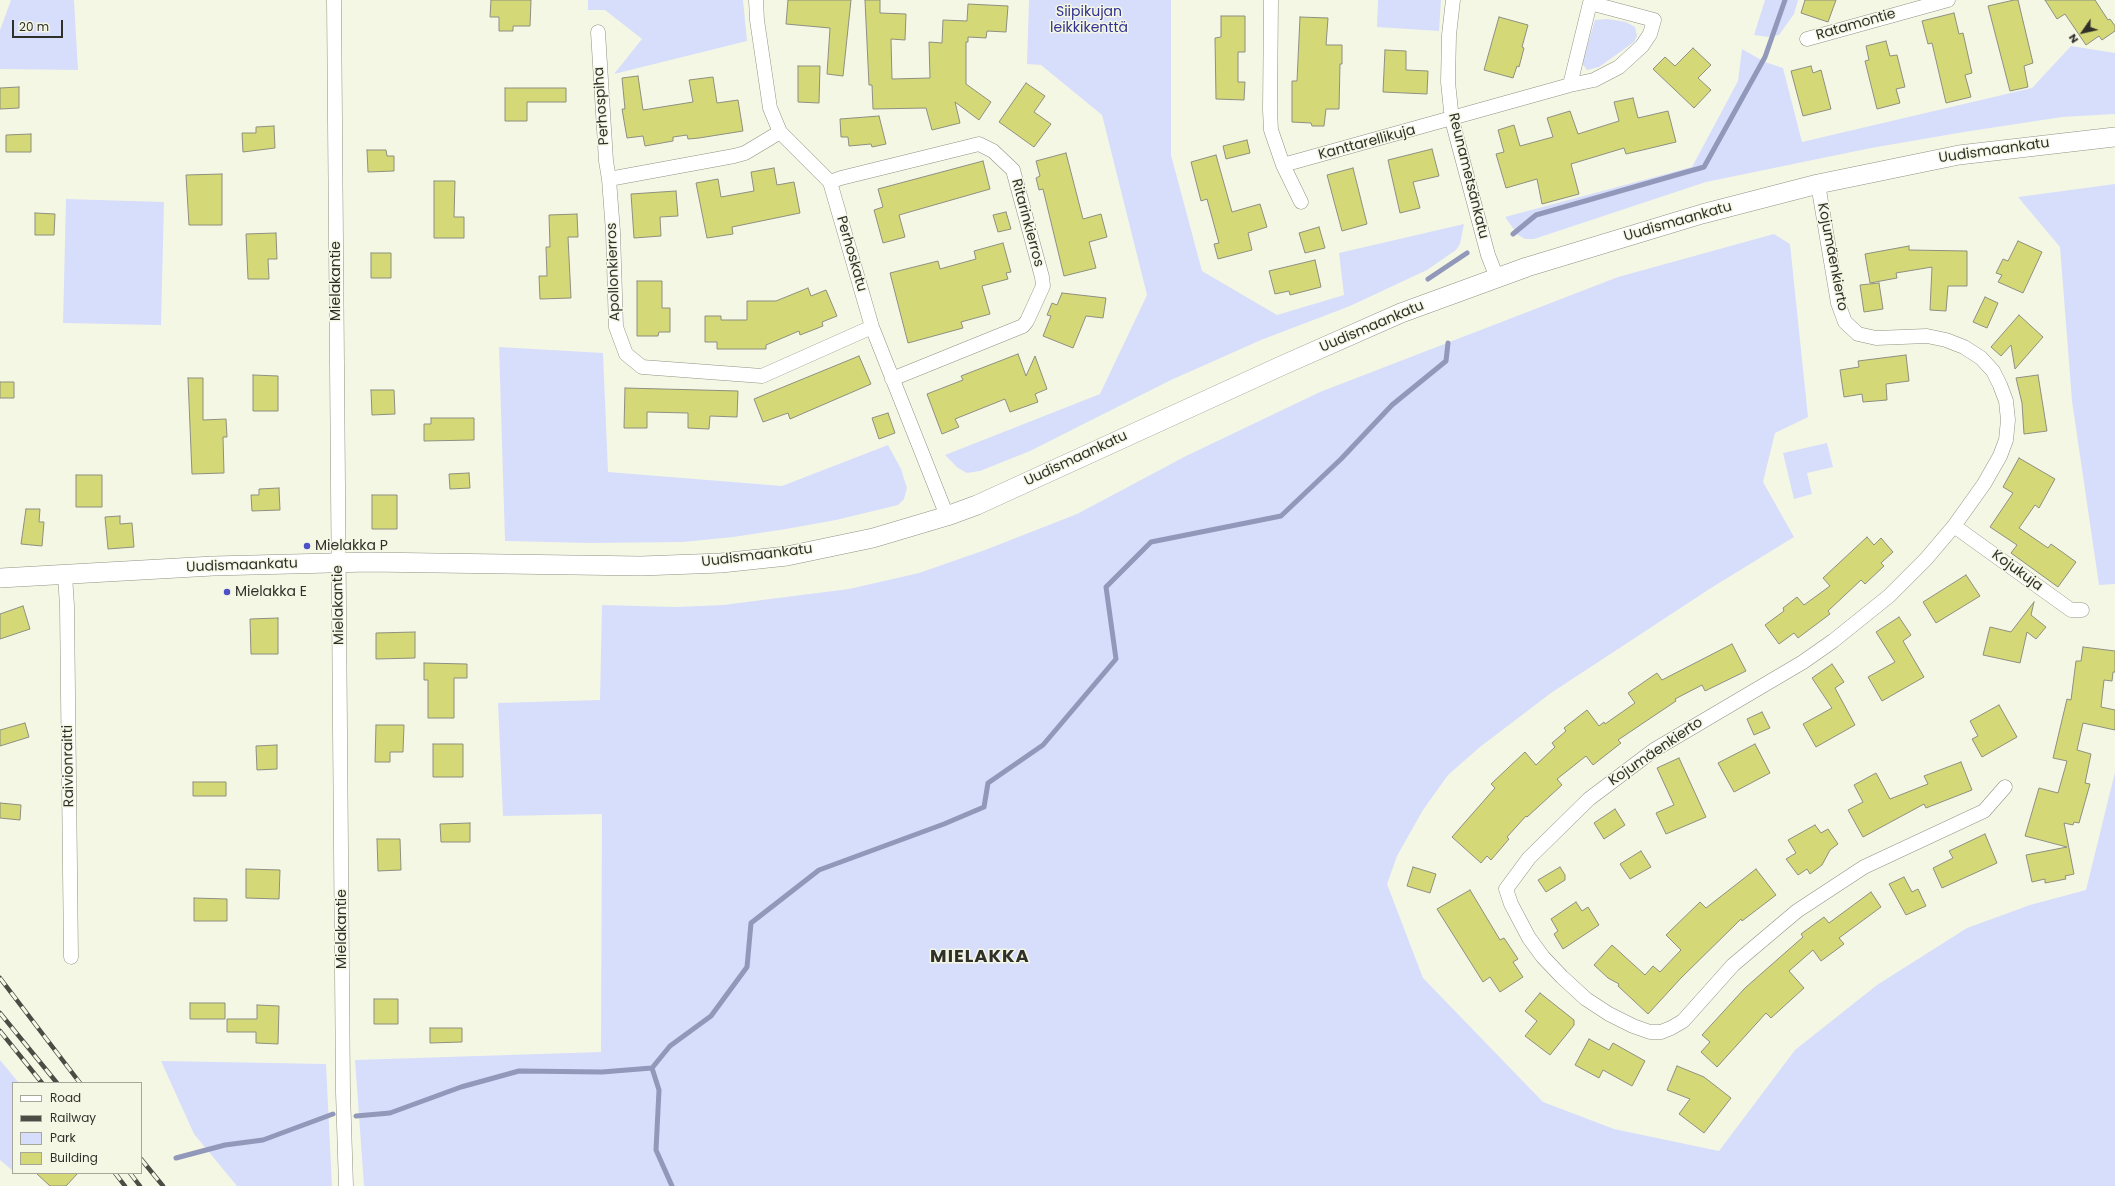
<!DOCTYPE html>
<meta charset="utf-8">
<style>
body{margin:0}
#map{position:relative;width:2115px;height:1186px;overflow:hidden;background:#f5f7e5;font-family:Poppins,sans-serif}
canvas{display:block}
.legend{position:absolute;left:12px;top:1082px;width:130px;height:92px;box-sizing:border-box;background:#f5f7e5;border:1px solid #a6a79a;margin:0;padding:5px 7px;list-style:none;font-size:12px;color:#30302a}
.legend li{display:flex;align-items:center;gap:8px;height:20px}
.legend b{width:20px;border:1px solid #a6a79a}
.north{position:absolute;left:2063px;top:12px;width:40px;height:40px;-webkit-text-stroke:3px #f5f7e5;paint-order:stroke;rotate:236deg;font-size:11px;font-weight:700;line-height:16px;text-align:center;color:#30302a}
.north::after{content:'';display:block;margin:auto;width:14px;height:18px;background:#30302a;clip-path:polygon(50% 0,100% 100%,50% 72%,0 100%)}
.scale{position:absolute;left:12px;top:20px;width:51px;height:18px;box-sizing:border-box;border:2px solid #30302a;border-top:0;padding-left:5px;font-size:12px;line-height:14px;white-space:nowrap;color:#30302a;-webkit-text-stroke:3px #f5f7e5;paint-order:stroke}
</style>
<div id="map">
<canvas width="2115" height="1186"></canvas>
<ul class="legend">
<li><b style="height:5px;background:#fff"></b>Road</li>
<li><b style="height:5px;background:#4b4c44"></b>Railway</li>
<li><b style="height:11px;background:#d7defb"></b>Park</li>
<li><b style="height:11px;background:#d4d877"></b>Building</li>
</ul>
<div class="north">N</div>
<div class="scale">20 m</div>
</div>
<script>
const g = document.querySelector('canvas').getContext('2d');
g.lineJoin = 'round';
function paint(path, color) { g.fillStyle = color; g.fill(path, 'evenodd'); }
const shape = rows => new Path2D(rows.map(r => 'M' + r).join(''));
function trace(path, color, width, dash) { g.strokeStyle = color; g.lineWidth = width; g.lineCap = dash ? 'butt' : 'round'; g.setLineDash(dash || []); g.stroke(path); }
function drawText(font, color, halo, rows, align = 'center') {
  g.font = font + ' Poppins,sans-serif'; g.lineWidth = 3; g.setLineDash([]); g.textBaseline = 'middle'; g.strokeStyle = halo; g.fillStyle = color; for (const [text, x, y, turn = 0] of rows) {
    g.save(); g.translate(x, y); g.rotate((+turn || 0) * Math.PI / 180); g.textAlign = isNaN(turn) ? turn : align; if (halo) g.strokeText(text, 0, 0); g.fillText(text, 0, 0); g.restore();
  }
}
const green = shape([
 [11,0,74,0,78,70,0,69,0,30],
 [588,0,743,0,747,41,614,74,642,39,605,10,588,10],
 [1029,0,1171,0,1171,155,1202,271,1277,315,1344,295,1339,253,1464,224,1460,244,1456,250,1427,270,1350,306,1261,340,1171,380,1030,451,980,471,967,473,958,468,945,455,1100,394,1147,295,1102,115,1041,65,1027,64],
 [1378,0,1441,0,1439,31,1377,27],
 [1765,0,1798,0,1794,14,1779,35,1768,37,1754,35],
 [1607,19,1626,22,1635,27,1637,36,1634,42,1599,67,1587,70,1582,63,1595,20],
 [2071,46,2115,53,2115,114,2062,117,1964,132,1871,148,1706,182,1534,239,1525,239,1518,235,1505,217,1692,167,1738,81,1742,49,1765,62,1783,68,1802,142,2032,88],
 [2115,184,2115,584,2099,585,2072,401,2060,247,2018,197],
 [66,199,164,202,161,325,63,323],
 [1774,234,1790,244,1808,417,1775,433,1763,482,1794,537,1711,588,1551,693,1480,747,1448,775,1423,810,1397,856,1387,884,1423,978,1543,1102,1614,1129,1719,1151,1795,1050,1877,985,1967,928,2030,905,2086,890,2115,772,2115,1186,364,1186,355,1060,601,1052,602,814,503,816,498,703,600,700,602,605,676,607,723,605,849,589,919,573,985,550,1077,514,1186,456,1320,392,1618,277],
 [499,347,603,353,608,472,782,486,888,445,901,469,907,488,904,499,898,505,836,520,786,529,733,537,683,542,590,543,505,541],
 [1827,443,1833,467,1807,473,1812,494,1794,499,1783,453],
 [0,1060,19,1083,13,1083,13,1171,0,1160],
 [161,1061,326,1064,332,1186,237,1186,194,1134]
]);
const stream = shape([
 [1513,234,1536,215,1704,167,1765,57,1785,0],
 [1428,279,1467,253],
 [652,1068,659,1090,656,1150,672,1186],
 [356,1116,390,1113,461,1087,519,1071,602,1072,652,1068,670,1046,711,1016,747,967,751,923,819,870,944,824,984,807,988,783,1043,745,1116,659,1106,587,1151,542,1281,516,1341,459,1392,405,1446,361,1448,343],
 [176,1158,225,1145,263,1140,333,1114]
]);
const building = shape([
 [491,0,531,0,530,26,513,26,513,31,499,31,499,17,490,17,491,0],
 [788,0,851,0,843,76,827,74,830,28,786,24,788,0],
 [865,0,880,0,880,13,906,14,905,40,891,39,892,79,930,78,929,42,942,43,943,20,967,21,968,4,1008,6,1006,32,987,31,986,38,968,37,968,42,966,42,966,84,991,102,979,120,955,102,960,123,932,130,926,108,873,109,872,85,869,85,865,0],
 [1805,0,1836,0,1828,22,1801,13,1805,0],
 [2014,0,2018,0,2033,63,2024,66,2028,87,2010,91,1988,6,2014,0],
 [2045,0,2095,0,2108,20,2110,19,2115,26,2115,31,2102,40,2099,36,2086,45,2065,14,2057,19,2045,0],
 [1954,13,1959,34,1963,33,1972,73,1965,75,1971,97,1946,103,1932,43,1928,44,1922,21,1954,13],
 [1221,16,1245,16,1245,52,1238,52,1238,82,1245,82,1244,100,1216,99,1215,38,1221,37,1221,16],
 [1300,17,1328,18,1326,45,1342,45,1342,64,1340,64,1339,109,1326,109,1324,126,1312,126,1311,123,1292,122,1292,81,1297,81,1300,17],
 [1499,17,1528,25,1522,47,1524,48,1519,67,1517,66,1513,78,1484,70,1499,17],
 [1886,41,1890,56,1897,55,1905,87,1896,89,1900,103,1877,109,1865,61,1869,60,1866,46,1886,41],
 [1693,48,1711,65,1698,78,1711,90,1694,108,1653,69,1665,57,1675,66,1693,48],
 [1385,50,1406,51,1406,70,1428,71,1427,94,1383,92,1385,50],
 [798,66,820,66,819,103,798,102,798,66],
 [1811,66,1813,73,1821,70,1831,109,1803,116,1791,71,1811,66],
 [638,76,643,110,693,102,689,80,713,77,717,103,738,100,743,131,699,138,688,139,687,135,673,137,673,141,645,146,643,136,627,138,622,109,625,109,622,78,638,76],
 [1026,83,1045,96,1034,112,1051,124,1034,147,999,122,1026,83],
 [19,87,19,108,0,109,0,88,19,87],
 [505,88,566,88,566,102,527,102,527,121,505,121,505,88],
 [1633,98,1638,118,1668,111,1676,142,1626,154,1624,148,1571,164,1579,194,1542,204,1537,179,1506,188,1496,154,1504,152,1498,130,1514,125,1520,146,1553,137,1547,118,1570,111,1578,134,1619,121,1614,102,1633,98],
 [879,116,886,144,872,147,871,144,849,146,848,137,841,137,840,119,879,116],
 [274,126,275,148,243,152,242,133,256,133,256,127,274,126],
 [31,134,31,152,6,152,6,135,31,134],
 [1247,140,1250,153,1226,159,1223,146,1247,140],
 [1432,149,1439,176,1413,182,1420,208,1400,213,1388,160,1432,149],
 [367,150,386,150,387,156,394,156,394,171,368,172,367,150],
 [1066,153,1083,219,1101,214,1107,237,1089,242,1096,268,1064,276,1043,189,1039,190,1036,178,1040,176,1036,161,1066,153],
 [1216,155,1232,212,1260,204,1267,227,1248,233,1252,250,1218,259,1214,244,1219,243,1207,199,1201,201,1191,162,1216,155],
 [983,161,990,189,899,215,905,237,883,243,874,210,883,207,878,189,983,161],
 [774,168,777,185,794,182,800,213,732,227,733,234,707,238,696,183,718,179,721,197,754,191,751,172,774,168],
 [1353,168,1367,224,1342,231,1327,175,1353,168],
 [222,174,222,225,189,225,186,175,222,174],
 [434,181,455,181,454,217,464,217,464,238,434,238,434,181],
 [676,191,678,216,660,217,661,236,634,238,631,194,676,191],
 [1006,212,1011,229,998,232,993,215,1006,212],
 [35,213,55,214,54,235,35,235,35,213],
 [577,214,578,237,568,237,571,298,540,299,539,276,547,276,546,247,550,247,549,215,577,214],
 [1319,227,1325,248,1305,253,1299,233,1319,227],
 [276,233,277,259,268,259,269,279,248,279,246,234,276,233],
 [2018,241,2042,252,2023,293,1998,282,2002,275,1996,273,2003,259,2008,261,2018,241],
 [1003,243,1011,272,1006,273,1008,279,982,286,990,314,961,322,963,328,908,343,890,273,938,261,940,269,976,259,974,251,1003,243],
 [1909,246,1909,250,1967,251,1967,286,1948,286,1946,311,1930,310,1932,267,1896,273,1897,278,1870,283,1865,254,1909,246],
 [371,253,391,253,391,278,371,278,371,253],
 [1315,260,1321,287,1290,295,1289,291,1275,294,1269,271,1315,260],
 [637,281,662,281,662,308,670,308,670,332,659,332,658,336,637,336,637,281],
 [1879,283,1883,309,1864,312,1860,285,1879,283],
 [808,288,811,296,826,290,837,316,822,322,823,326,800,335,799,331,766,345,766,349,717,349,717,342,705,342,705,316,721,316,721,320,747,320,747,301,776,301,808,288],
 [1062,293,1106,298,1103,318,1086,316,1073,348,1043,336,1051,316,1047,315,1052,303,1057,305,1062,293],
 [1985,297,1998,303,1987,328,1973,322,1985,297],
 [2019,315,2043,337,2015,369,2011,345,2001,356,1991,347,2019,315],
 [1018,354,1026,376,1035,356,1047,389,1035,394,1038,402,1010,412,1005,399,955,419,959,427,942,434,927,394,963,380,961,376,1018,354],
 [1906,355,1909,381,1886,384,1887,400,1863,402,1862,394,1844,397,1840,370,1859,367,1858,361,1906,355],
 [859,356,871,384,790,419,788,413,763,422,754,399,859,356],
 [253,375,278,376,278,411,253,411,253,375],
 [2038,375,2047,431,2024,434,2022,403,2016,378,2038,375],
 [188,378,203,378,203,420,226,419,227,437,223,437,224,473,192,474,188,378],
 [0,382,14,382,14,398,0,398,0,382],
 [625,388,738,391,737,417,710,416,709,429,688,428,688,413,647,412,647,428,624,428,625,388],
 [371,390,394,390,395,414,372,415,371,390],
 [888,413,895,433,879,439,872,418,888,413],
 [431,418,474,418,474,440,424,441,424,424,431,424,431,418],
 [2019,458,2055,479,2039,508,2035,505,2019,528,2048,548,2051,544,2076,562,2058,587,2011,553,2017,545,1990,527,2013,493,2003,487,2019,458],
 [469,473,470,488,450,489,449,474,469,473],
 [76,475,102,475,102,507,76,507,76,475],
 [279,488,280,510,252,511,251,495,259,495,259,489,279,488],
 [372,495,397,495,397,529,372,529,372,495],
 [26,509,40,509,39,522,44,522,42,546,21,544,26,509],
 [120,516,120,524,132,523,134,547,108,549,105,517,120,516],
 [1867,537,1874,545,1881,538,1893,552,1881,563,1884,566,1865,584,1861,580,1828,611,1830,614,1798,638,1794,633,1779,644,1765,625,1784,611,1783,608,1797,597,1804,605,1830,586,1823,578,1867,537],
 [1966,575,1980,596,1936,623,1923,602,1966,575],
 [2034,602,2031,615,2046,627,2036,639,2027,632,2020,663,1983,655,1990,627,2011,632,2034,602],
 [23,606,30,629,0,639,0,614,23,606],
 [1899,617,1911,635,1903,641,1924,677,1882,701,1868,677,1895,662,1876,632,1899,617],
 [278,618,278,654,251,654,250,619,278,618],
 [415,632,415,658,376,659,376,633,415,632],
 [1732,644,1746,671,1705,691,1702,685,1675,699,1676,701,1618,740,1621,743,1593,765,1586,756,1557,779,1562,785,1527,817,1526,816,1507,837,1509,839,1491,860,1487,856,1481,863,1452,837,1495,788,1491,784,1525,752,1536,765,1555,747,1552,743,1566,731,1564,728,1587,710,1599,726,1604,722,1605,724,1635,703,1628,693,1657,673,1662,680,1732,644],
 [2083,647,2115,651,2115,672,2113,672,2112,681,2104,680,2101,707,2115,710,2115,730,2083,723,2077,750,2091,754,2085,783,2090,784,2079,823,2074,822,2073,825,2064,823,2074,874,2065,876,2066,879,2045,883,2045,879,2032,882,2026,855,2067,847,2025,836,2039,788,2058,793,2067,761,2053,758,2067,699,2071,700,2076,661,2081,661,2083,647],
 [424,663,467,664,467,678,454,678,454,718,428,718,428,680,424,680,424,663],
 [1832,664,1844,682,1835,688,1855,725,1816,747,1803,724,1832,708,1812,678,1832,664],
 [1999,705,2017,737,1982,757,1972,739,1978,736,1970,721,1999,705],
 [1762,712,1770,728,1754,735,1747,719,1762,712],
 [25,723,29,737,0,746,0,730,25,723],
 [376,725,404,725,403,752,390,752,390,762,375,762,376,725],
 [433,744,463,744,463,777,433,777,433,744],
 [1755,744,1770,773,1734,792,1718,763,1755,744],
 [277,745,277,769,257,770,256,746,277,745],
 [1679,758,1706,817,1666,834,1656,813,1674,805,1657,768,1679,758],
 [1961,762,1972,790,1926,808,1924,804,1863,837,1848,810,1863,802,1854,785,1876,773,1890,799,1928,784,1924,776,1961,762],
 [193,782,226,782,226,796,193,796,193,782],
 [0,803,21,805,20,820,0,818,0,803],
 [1615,809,1625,825,1604,839,1594,823,1615,809],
 [470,823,470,842,441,842,440,824,470,823],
 [1815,825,1821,833,1828,829,1838,844,1830,850,1822,865,1810,874,1807,869,1798,875,1786,859,1796,853,1788,840,1815,825],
 [1985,834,1997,863,1942,888,1933,868,1953,858,1949,851,1985,834],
 [377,839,400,839,401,870,378,871,377,839],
 [1641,851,1651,867,1630,879,1620,864,1641,851],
 [1413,867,1436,874,1430,893,1407,886,1413,867],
 [1560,867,1565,875,1565,880,1546,892,1538,880,1560,867],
 [246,869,280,870,279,899,246,898,246,869],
 [1756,869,1776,895,1742,921,1741,919,1681,978,1648,1014,1618,986,1619,984,1608,978,1594,965,1612,945,1645,975,1653,966,1660,972,1681,950,1666,935,1700,902,1706,908,1756,869],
 [1904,877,1912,892,1918,889,1926,906,1906,915,1889,884,1904,877],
 [1470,890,1500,940,1504,938,1518,959,1513,962,1523,977,1500,992,1490,977,1483,982,1437,909,1470,890],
 [1871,892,1881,907,1839,938,1844,944,1821,961,1813,950,1789,971,1804,988,1771,1018,1766,1013,1717,1067,1701,1052,1710,1042,1702,1035,1745,988,1803,937,1801,934,1824,917,1829,923,1871,892],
 [194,898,227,899,227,921,194,921,194,898],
 [1576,902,1582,911,1588,907,1599,925,1563,949,1554,934,1558,931,1551,919,1576,902],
 [1540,993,1574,1020,1574,1025,1550,1055,1525,1036,1537,1021,1525,1011,1540,993],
 [374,999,398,999,398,1024,374,1024,374,999],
 [190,1003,225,1003,225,1019,190,1019,190,1003],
 [257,1005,279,1006,278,1044,256,1043,256,1032,227,1032,227,1019,257,1019,257,1005],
 [430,1028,462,1028,462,1042,430,1043,430,1028],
 [1589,1039,1609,1050,1613,1043,1645,1061,1632,1086,1603,1070,1599,1078,1575,1065,1589,1039],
 [1677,1066,1704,1077,1731,1098,1704,1133,1679,1114,1690,1099,1667,1090,1677,1066],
 [36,1173,78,1173,66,1186,50,1186,36,1173]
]);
const street = shape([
 [334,0,343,1092,346,1186],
 [756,0,757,20,770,108,780,132,830,182,872,327,947,516],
 [1271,0,1270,110,1271,130,1283,165],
 [1453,0,1449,35,1448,82,1452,120,1488,255,1497,278],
 [598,32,606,161,609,179],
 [1807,39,1948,0],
 [780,132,745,153,734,156,609,179,613,232,616,327,626,354,642,367,762,376,872,327],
 [830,182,841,178,979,144,993,151,1013,170,1042,277,1043,286,1027,321,1023,326,892,379],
 [1818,184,1838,303,1845,322,1858,334,1876,338,1927,336,1946,340,1964,347,1981,358,1993,371,2000,385,2006,401,2008,420,2006,440,2000,456,1984,484,1954,526,1926,559,1889,596,1833,641,1803,662,1654,750,1589,799,1529,858,1512,881,1506,889,1511,904,1529,938,1543,957,1562,977,1586,999,1609,1014,1633,1026,1650,1032,1661,1032,1671,1028,1683,1021,1733,965,1797,911,1864,867,1984,811,2005,787],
 [1301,202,1283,165,1570,85,1594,80,1619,67,1642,46,1650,34,1654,20,1590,3,1570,85],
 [1954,526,2071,610,2082,610],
 [65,575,67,606,71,957]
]);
const secondary = shape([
 [0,578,213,566,369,562,641,566,721,563,787,556,873,538,947,516,977,505,1281,366,1401,313,1527,267,1702,214,1818,184,1959,155,2115,137]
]);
const rail = shape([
 [0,978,80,1083],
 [0,1013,57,1083],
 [0,1031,42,1083],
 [141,1159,163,1186],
 [115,1173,125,1186],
 [130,1173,140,1186]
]);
const markers = [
 [307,546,4,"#4c51c7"],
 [227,592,4,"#4c51c7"]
];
const parkNames = [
 ["Siipikujan",1089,12],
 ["leikkikenttä",1089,28]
];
const streetNames = [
 ["Ratamontie",1856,25,-16],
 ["Perhospiha",602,106,-94],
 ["Kanttarellikuja",1367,143,-15],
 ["Uudismaankatu",1994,151,-8],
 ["Reunametsänkatu",1468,176,76],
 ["Uudismaankatu",1678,222,-16],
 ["Ritarinkierros",1027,223,75],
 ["Perhoskatu",851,254,74],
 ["Kojumäenkierto",1832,257,79],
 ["Apollonkierros",614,272,-92],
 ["Mielakantie",336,281,-90],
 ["Uudismaankatu",1372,327,-23],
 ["Uudismaankatu",1076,459,-25],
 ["Uudismaankatu",757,556,-7],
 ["Uudismaankatu",242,566,-2],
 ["Kojukuja",2017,571,36],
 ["Mielakantie",339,605,-91],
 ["Kojumäenkierto",1656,752,-34],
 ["Raivionraitti",69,766,-91],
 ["Mielakantie",342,929,-90]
];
const poiNames = [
 ["Mielakka P",315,546],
 ["Mielakka E",235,592]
];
const districtNames = [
 ["MIELAKKA",980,957]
];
paint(green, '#d7defb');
trace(stream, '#9198ba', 5);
paint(building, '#d4d877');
trace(building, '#8e9080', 1);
trace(street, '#919283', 15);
trace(secondary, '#919283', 20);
trace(street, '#fff', 14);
trace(secondary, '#fff', 19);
trace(rail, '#4b4c44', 4.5);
trace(rail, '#f5f7e5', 3, [9]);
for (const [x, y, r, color] of markers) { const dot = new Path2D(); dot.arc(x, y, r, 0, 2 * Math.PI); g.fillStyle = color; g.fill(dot); trace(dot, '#f5f7e5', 1.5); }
drawText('14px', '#303190', '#f5f7e5', parkNames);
drawText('14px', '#30302a', '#f5f7e5', streetNames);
drawText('14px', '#30302a', '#f5f7e5', poiNames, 'left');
g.letterSpacing = '1px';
drawText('bold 18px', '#30302a', '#f5f7e5', districtNames);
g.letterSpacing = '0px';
</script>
